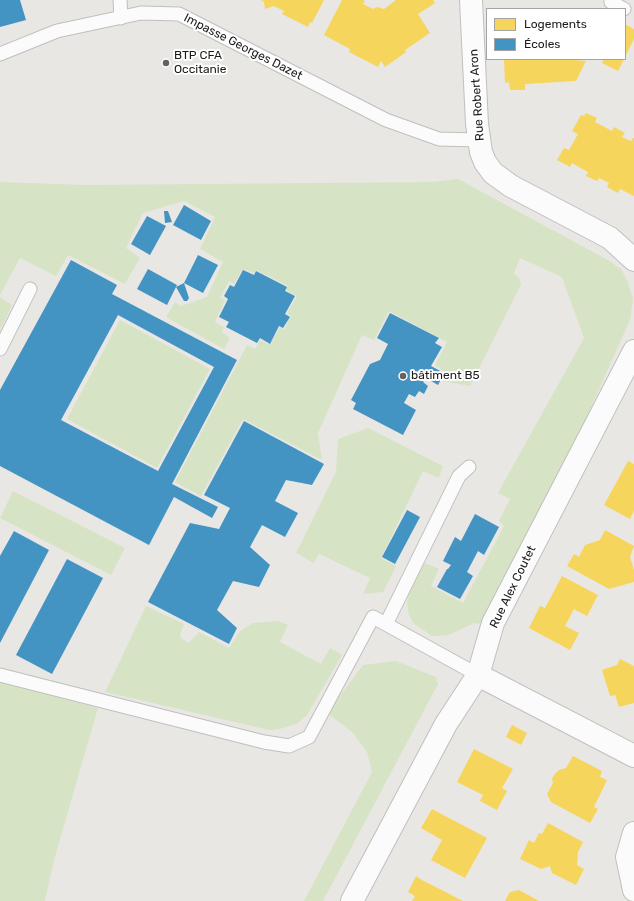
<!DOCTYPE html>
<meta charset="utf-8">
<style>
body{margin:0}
#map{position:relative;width:634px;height:901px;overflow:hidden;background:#e9e7e4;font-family:Rubik,sans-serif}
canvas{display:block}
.legend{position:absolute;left:486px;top:8px;width:140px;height:52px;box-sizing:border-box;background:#fff;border:1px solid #a4a4a4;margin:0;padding:5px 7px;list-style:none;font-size:12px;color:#1b1b1b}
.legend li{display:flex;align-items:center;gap:8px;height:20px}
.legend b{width:20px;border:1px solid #a4a4a4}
</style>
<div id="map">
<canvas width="634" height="901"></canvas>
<ul class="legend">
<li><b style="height:11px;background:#f6d55c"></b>Logements</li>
<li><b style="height:11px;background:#4393c3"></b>Écoles</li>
</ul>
</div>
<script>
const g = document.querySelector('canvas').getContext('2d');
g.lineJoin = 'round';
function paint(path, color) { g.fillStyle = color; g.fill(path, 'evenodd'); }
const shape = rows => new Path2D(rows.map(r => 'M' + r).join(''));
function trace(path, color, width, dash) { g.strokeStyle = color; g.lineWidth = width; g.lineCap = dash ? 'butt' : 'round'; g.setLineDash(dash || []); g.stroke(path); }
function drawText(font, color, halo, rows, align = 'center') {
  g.font = font + ' Rubik,sans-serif'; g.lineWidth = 4; g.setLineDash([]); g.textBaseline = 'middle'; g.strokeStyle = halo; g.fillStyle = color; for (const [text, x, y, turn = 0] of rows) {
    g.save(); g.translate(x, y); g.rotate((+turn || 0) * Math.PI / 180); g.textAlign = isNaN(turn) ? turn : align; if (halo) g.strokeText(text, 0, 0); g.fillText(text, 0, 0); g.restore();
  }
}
const grass = shape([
 [458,179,608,260,621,269,628,282,633,299,630,320,493,627,474,623,449,635,432,636,413,623,409,615,407,604,409,591,425,563,439,569,431,586,463,603,504,526,499,521,510,499,498,493,584,338,562,277,520,258,514,273,519,278,521,284,470,386,442,381,446,373,435,365,447,342,389,311,374,340,362,335,318,433,322,460,243,419,201,496,175,482,247,345,255,349,260,340,270,345,280,327,284,330,291,316,287,313,297,296,285,290,288,286,256,270,253,273,243,269,234,284,229,281,220,298,225,300,215,322,224,327,222,332,230,338,224,349,166,317,175,302,181,306,207,297,223,262,200,249,215,217,184,201,143,213,126,248,140,258,125,284,68,255,56,276,20,258,0,295,0,182,85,185,432,182],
 [0,297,12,305,0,330],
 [120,320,210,369,157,468,67,419],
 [368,428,443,466,439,478,423,471,381,558,396,566,383,592,363,594,370,578,319,554,314,563,296,553,336,472,338,439],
 [13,491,125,548,111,575,0,518],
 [146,606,184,624,180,634,181,638,189,643,199,632,229,648,240,631,253,623,278,621,288,625,280,642,321,664,330,648,342,655,307,715,298,723,280,729,269,730,105,692],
 [396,661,436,677,438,684,323,901,304,901,372,772,367,752,352,732,327,713,363,665],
 [0,681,98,708,54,860,45,901,0,901]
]);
const homes = shape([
 [261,0,324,0,312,23,310,22,308,27,282,14,284,11,274,6,265,9,264,2],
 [342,0,363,0,365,1,363,4,373,9,377,7,384,9,396,0,433,0,435,3,418,14,430,33,405,50,406,52,385,67,381,61,378,67,349,52,350,49,324,35],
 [625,24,634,29,634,39,625,57],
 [504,59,576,59,574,60,586,61,576,81,525,84,525,90,510,90,509,82,505,83],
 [604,59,624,59,618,71,602,63],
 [586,113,597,118,595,122,612,131,614,127,625,133,622,137,631,141,633,138,634,138,634,196,620,189,618,193,607,187,609,183,599,178,597,181,586,176,588,172,572,163,570,167,557,160,564,148,569,150,578,134,572,131,581,115,584,116],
 [628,461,634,464,634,511,630,519,604,505],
 [605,530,634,546,630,557,634,570,634,582,609,589,567,566,574,554,579,557,585,545,600,540],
 [562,576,598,595,587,616,574,609,565,626,579,633,570,650,529,628,540,606,545,608],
 [620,659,634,666,634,703,619,707,615,695,610,696,602,670,617,665],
 [512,725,527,733,521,745,506,737],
 [474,749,513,769,502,788,507,791,497,810,480,801,483,795,457,782],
 [573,756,602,771,600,777,607,780,594,807,598,809,590,823,551,802,547,794,553,783,552,779,554,775,559,770,566,768],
 [432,809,487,838,465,878,431,860,442,840,421,828],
 [548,823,583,842,578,852,577,865,584,869,576,885,552,873,550,866,541,869,520,859,529,840,534,843,539,833,542,834],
 [416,876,420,879,463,901,412,901,415,896,408,892],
 [519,890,530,896,539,901,505,901,510,892]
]);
const schools = shape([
 [0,0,20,0,26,20,0,27],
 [184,205,211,221,201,240,173,225],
 [164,211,168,211,172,222,165,223],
 [147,216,166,226,150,255,131,244],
 [198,255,218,265,203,293,184,283,189,298,187,301,184,301,176,287,184,283],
 [71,260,117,285,112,294,237,360,172,484,218,507,212,518,174,497,149,545,0,466,0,390],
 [118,315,214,367,158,471,61,420],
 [148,269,177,285,167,305,137,289],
 [243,270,254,275,256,271,287,287,285,291,295,296,285,314,290,317,283,328,279,326,270,344,260,338,257,343,226,327,229,322,219,317,228,299,224,296,230,285,234,287],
 [390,313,439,338,435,343,442,347,431,366,444,373,438,385,426,378,423,382,428,386,424,394,419,391,415,397,409,394,404,403,416,410,403,435,353,409,356,403,351,400,370,364,380,360,388,344,377,338],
 [244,421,324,464,312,485,286,480,275,501,298,513,285,537,262,525,250,547,270,565,259,587,233,581,217,610,237,628,229,644,148,602,190,523,219,529,230,508,204,495],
 [407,510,420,517,395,564,382,557],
 [475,514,499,527,484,555,478,551,467,572,473,576,460,599,437,587,447,569,448,569,451,565,443,561,455,537,461,541],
 [14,531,49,550,0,643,0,556],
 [67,559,103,578,52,674,16,655]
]);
const service = shape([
 [120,0,121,18],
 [611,0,611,2,624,9],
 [0,54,57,31,141,13,179,14,386,120,439,139,479,140],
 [0,349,30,289],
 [386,624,459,476,469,467],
 [0,675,264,742,289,746,309,737,373,617,478,675]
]);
const minor = shape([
 [471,0,477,124,481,152,485,162,493,173,511,186,610,238,634,260],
 [478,675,634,756],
 [634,833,627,857,634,890],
 [352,901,446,724,478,675,493,623,634,351]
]);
const markers = [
 [166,63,4,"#636261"],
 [403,376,4,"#636261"]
];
const streetNames = [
 ["Impasse Georges Dazet",243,47,27],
 ["Rue Robert Aron",477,95,-94],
 ["Rue Alex Coutet",513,587,-64]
];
const poiNames = [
 ["BTP CFA",174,56],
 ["Occitanie",174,70],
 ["bâtiment B5",411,376]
];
paint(grass, '#d6e4c5');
paint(homes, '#f6d55c');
paint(schools, '#4393c3');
trace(service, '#c0bfbe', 15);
trace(minor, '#c0bfbe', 24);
trace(service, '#fcfbfb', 13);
trace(minor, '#fcfbfb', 22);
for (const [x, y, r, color] of markers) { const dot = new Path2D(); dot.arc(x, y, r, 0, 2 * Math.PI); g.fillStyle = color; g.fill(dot); trace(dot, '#fff', 1.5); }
drawText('12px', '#1b1b1b', '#fff', streetNames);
drawText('12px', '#1b1b1b', '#fff', poiNames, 'left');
</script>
